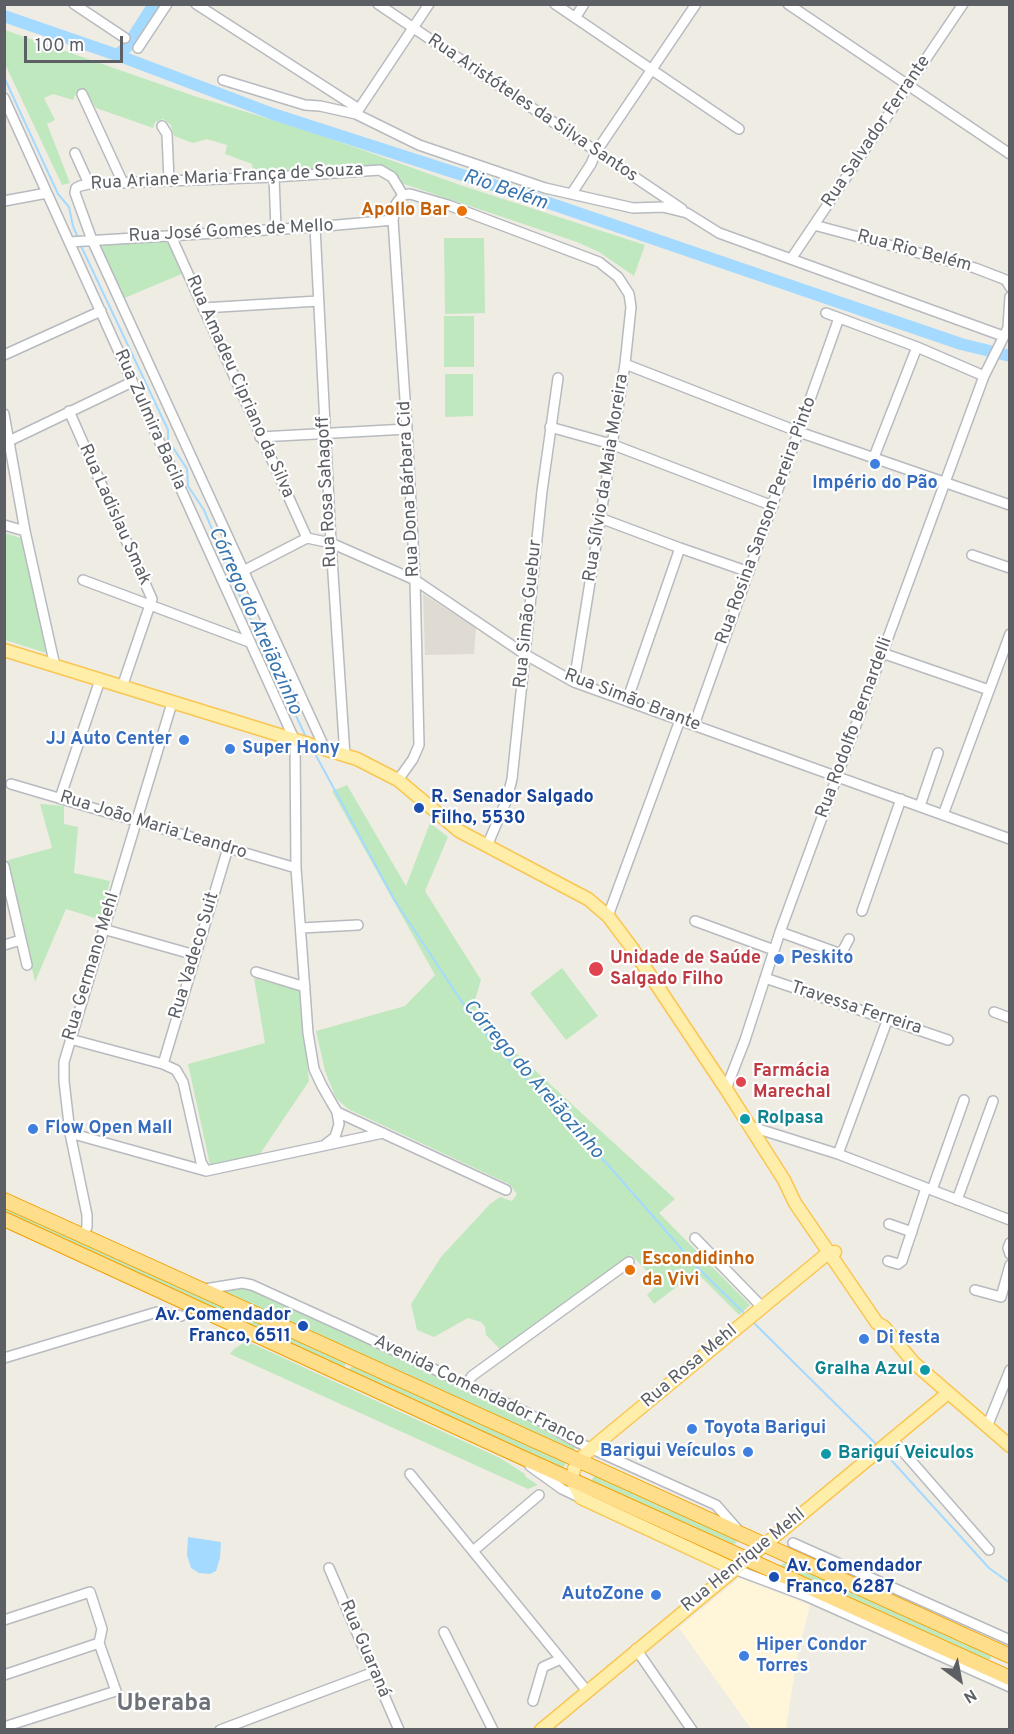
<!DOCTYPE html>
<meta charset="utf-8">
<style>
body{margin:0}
#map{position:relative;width:1014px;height:1734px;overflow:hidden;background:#efece4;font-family:Overpass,sans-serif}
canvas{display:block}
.frame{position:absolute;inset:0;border:6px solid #5c6065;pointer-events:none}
.north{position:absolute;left:930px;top:1650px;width:60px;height:60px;-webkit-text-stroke:4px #fff;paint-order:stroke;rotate:148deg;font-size:16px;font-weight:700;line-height:24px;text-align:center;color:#5c6065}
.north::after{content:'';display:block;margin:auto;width:21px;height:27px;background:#5c6065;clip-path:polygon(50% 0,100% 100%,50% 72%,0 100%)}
.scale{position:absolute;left:24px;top:36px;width:99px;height:27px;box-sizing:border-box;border:3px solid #5c6065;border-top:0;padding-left:8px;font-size:18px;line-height:21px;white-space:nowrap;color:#5c6065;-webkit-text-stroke:4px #fff;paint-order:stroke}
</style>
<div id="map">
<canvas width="1014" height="1734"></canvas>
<div class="frame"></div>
<div class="north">N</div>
<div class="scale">100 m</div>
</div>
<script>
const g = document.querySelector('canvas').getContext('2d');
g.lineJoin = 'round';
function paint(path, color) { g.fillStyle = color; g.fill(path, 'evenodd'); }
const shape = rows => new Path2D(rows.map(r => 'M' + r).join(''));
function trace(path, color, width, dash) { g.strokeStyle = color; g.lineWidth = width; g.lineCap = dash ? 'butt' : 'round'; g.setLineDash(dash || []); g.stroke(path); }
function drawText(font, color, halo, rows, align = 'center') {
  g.font = font + ' Overpass,sans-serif'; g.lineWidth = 4.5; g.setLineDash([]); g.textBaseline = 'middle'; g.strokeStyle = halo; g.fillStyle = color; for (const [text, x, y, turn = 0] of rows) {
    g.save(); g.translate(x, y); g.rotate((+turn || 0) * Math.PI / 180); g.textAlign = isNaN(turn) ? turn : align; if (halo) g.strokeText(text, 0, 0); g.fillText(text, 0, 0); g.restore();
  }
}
const commercial = shape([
 [739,1578,810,1605,797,1657,786,1729,751,1729,679,1628]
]);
const education = shape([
 [423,594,476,628,474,654,425,655]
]);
const green = shape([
 [5,30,194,96,312,132,463,186,645,245,634,276,599,252,577,242,401,183,387,170,376,167,253,172,252,164,225,154,227,145,207,139,193,143,174,136,171,125,163,119,155,122,153,128,96,108,87,93,77,91,73,100,53,94,44,98,55,120,47,124,70,183,62,185,5,64],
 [169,238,184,273,122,299,96,241],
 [444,238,484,238,485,313,445,314],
 [444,316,474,316,474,367,444,367],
 [445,374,473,374,473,416,445,417],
 [5,533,24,539,46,653,5,640],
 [347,785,406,886,430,823,448,837,425,891,481,980,474,1003,503,1041,675,1199,659,1213,750,1305,739,1315,696,1272,654,1304,647,1295,659,1283,631,1255,501,1350,486,1335,485,1327,481,1322,468,1318,434,1337,417,1330,411,1304,441,1257,490,1204,500,1197,512,1201,517,1194,509,1184,348,1109,336,1098,325,1071,316,1031,405,1006,435,975,332,791],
 [40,804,64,806,64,824,78,827,74,873,110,881,101,920,66,909,35,982,8,860,52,848],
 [562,968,598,1016,566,1040,530,993],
 [254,978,299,990,309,1081,260,1154,210,1165,188,1064,265,1043],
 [5,1204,347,1361,344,1368,5,1220],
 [244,1286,515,1410,577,1445,572,1453,221,1292],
 [243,1343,251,1343,500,1458,525,1474,526,1477,538,1485,528,1489,230,1354,234,1349],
 [353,1366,438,1402,568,1460,563,1469,350,1372,350,1368],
 [596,1473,740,1539,732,1546,590,1483],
 [787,1560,831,1581,828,1589,778,1568],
 [844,1586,991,1655,991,1658,986,1661,841,1594]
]);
const water = shape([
 [188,1537,221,1542,220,1558,216,1571,210,1574,199,1573,191,1568,187,1555]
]);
const stream = shape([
 [4,77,58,194,69,207,73,226,78,238],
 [81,246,168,430,168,440,187,469,188,486,204,510,239,594,306,737],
 [313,750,395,901,470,1014,496,1046,609,1166,700,1270,743,1312],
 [754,1323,877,1445],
 [883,1451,989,1568,1010,1583]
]);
const river = shape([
 [4,16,117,55,273,114,543,201,961,344,1010,356],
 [117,55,126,48,154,4]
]);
const minor = shape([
 [74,4,125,38],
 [196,4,359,109],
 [378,4,682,209],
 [555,4,739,129],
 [788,4,1010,154],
 [575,18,584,4],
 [138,48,167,4],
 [223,80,305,105,320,106,356,114,419,145,545,188,633,208,663,207,687,213,719,233,1003,336],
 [82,94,123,183],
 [4,98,295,741,296,868,308,1033,314,1069,322,1086,337,1112,506,1190],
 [357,112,429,4],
 [162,126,167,134,169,180],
 [75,153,89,184],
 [274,177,276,229],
 [572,193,591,164,596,152,696,4],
 [403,195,410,194,448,205,599,262,618,277,629,294,631,307,625,364,574,682],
 [4,201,47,193],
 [814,225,975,268,1001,278,1006,280,1010,287],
 [315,227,331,543,345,756],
 [171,236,307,538],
 [69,242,315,227,393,220],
 [791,259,963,4],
 [203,308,318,301],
 [826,313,917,347,984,376],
 [1008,327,1010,297],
 [4,355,101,311],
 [625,364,799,432,1010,505],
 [69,411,152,599,122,687],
 [4,414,25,531,55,666],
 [550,427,611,444,773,506],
 [260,437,407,429],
 [4,440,9,441,132,382],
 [874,457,917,347],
 [600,518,680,548,749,572],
 [4,525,25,531],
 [972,555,1010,568],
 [243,571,307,538,331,543,415,580,526,655,574,682,1010,839],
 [83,580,249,642],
 [882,653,989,690],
 [627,701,680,548],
 [694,725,839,318],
 [326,751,92,240,75,193,76,188,80,186,89,184,274,177,380,170,392,177,403,195],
 [398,780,413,759,419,745,415,580,407,429,393,220,396,204,403,195],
 [11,784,296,868],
 [60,798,100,680],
 [920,806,938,753],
 [943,815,1010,634],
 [487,846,507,799,512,779,542,491,558,378],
 [4,866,27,965],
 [862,911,901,799],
 [608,916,680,720],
 [695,921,774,950],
 [301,928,358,925],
 [103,929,195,955],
 [780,932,841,954,849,939],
 [4,945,21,940],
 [256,972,305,987],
 [765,978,948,1040],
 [994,1012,1010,1018],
 [70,1039,163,1064,176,1070,183,1082,201,1162,206,1171],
 [163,1064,228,848],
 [726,1089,745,1040,780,932,984,376,1010,324],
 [749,1126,838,1154,1010,1220],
 [70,1133,206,1171,383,1133],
 [326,1144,335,1137,339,1124,337,1112],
 [838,1154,887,1021],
 [932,1190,964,1100],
 [957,1200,993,1101],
 [889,1224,912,1232],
 [83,1235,87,1227,87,1215,70,1133,64,1081,64,1062,172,703],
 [695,1238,762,1307],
 [1010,1243,1008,1248,1010,1254],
 [888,1261,898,1264,902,1261,926,1188],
 [205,1289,242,1283,252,1285,353,1331,527,1413,579,1443,716,1505,738,1530],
 [975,1290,1001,1297,1010,1265],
 [4,1358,157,1312,181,1316],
 [466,1385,472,1376,629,1262],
 [987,1427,1010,1370],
 [892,1439,989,1550],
 [530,1466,562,1489,581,1498],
 [410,1474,587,1691],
 [793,1543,1010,1640],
 [473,1551,539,1495],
 [329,1568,399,1730],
 [734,1569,806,1596,1010,1687],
 [4,1620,90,1592,102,1629,99,1643,116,1691,4,1727],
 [444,1632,493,1730],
 [636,1649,692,1730],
 [4,1675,99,1643],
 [533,1701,543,1667,561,1659],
 [220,1730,374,1672]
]);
const major = shape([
 [4,650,357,759,398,780,459,831,588,899,608,916,632,948,726,1089,784,1180,795,1203,877,1323,884,1327,914,1363,1010,1446],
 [734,1569,581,1498,572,1480,574,1469,579,1460,592,1448,828,1253,835,1252],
 [541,1730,948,1393]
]);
const highway = shape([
 [4,1200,1010,1656],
 [4,1219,519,1456,1010,1678]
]);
const markers = [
 [462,211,6,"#e8710a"],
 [875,464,6,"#3f7fe0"],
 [184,740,6,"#3f7fe0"],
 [230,749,6,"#3f7fe0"],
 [419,808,6,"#1a4fb4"],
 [779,959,6,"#3f7fe0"],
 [596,969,8,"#e0444e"],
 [741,1082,6,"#e0444e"],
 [745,1119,6,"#0f9aa8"],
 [33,1129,6,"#3f7fe0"],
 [630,1270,6,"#e8710a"],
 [303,1326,6,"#1a4fb4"],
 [864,1339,6,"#3f7fe0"],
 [925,1370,6,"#0f9aa8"],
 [692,1429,6,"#3f7fe0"],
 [748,1452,6,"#3f7fe0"],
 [826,1454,6,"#0f9aa8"],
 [774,1577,6,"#1a4fb4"],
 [656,1595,6,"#3f7fe0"],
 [744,1656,6,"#3f7fe0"]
];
const streetNames = [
 ["Rua Aristóteles da Silva Santos",532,109,34],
 ["Rua Salvador Ferrante",877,132,-56],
 ["Rua Ariane Maria França de Souza",227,178,-3],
 ["Rua José Gomes de Mello",231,232,-3],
 ["Rua Rio Belém",914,252,15],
 ["Rua Amadeu Cipriano da Silva",239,387,66],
 ["Rua Zulmira Bacila",149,420,66],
 ["Rua Sílvio da Maia Moreira",607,478,-81],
 ["Rua Dona Bárbara Cid",410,489,-93],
 ["Rua Rosa Sahagoff",328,492,-93],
 ["Rua Ladislau Smak",114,515,66],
 ["Rua Rosina Sanson Pereira Pinto",767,521,-70],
 ["Rua Simão Guebur",529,614,-84],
 ["Rua Simão Brante",632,701,21],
 ["Rua Rodolfo Bernardelli",855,728,-70],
 ["Rua João Maria Leandro",153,826,17],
 ["Rua Vadeco Suit",195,956,-73],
 ["Rua Germano Mehl",92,967,-73],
 ["Travessa Ferreira",856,1009,18],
 ["Rua Rosa Mehl",690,1367,-40],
 ["Avenida Comendador Franco",479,1392,26],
 ["Rua Henrique Mehl",744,1561,-39],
 ["Rua Guaraná",364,1649,67]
];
const foodNames = [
 ["Apollo Bar",450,211],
 ["Escondidinho",642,1260,"left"],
 ["da Vivi",642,1281,"left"]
];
const shopNames = [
 ["Império do Pão",875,484,"center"],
 ["JJ Auto Center",172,740,"right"],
 ["Super Hony",242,749],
 ["Peskito",791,959],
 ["Flow Open Mall",45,1129],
 ["Di festa",876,1339],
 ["Toyota Barigui",704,1429],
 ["Barigui Veículos",736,1452,"right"],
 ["AutoZone",644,1595,"right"],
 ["Hiper Condor",756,1646],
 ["Torres",756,1667]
];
const transitNames = [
 ["R. Senador Salgado",431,798],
 ["Filho, 5530",431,819],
 ["Av. Comendador",291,1316,"right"],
 ["Franco, 6511",291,1337,"right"],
 ["Av. Comendador",786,1567],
 ["Franco, 6287",786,1588]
];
const healthNames = [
 ["Unidade de Saúde",610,959],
 ["Salgado Filho",610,980],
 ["Farmácia",753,1072],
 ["Marechal",753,1093]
];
const cultureNames = [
 ["Rolpasa",757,1119],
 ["Gralha Azul",913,1370,"right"],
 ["Bariguí Veiculos",838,1454]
];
const waterNames = [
 ["Rio Belém",505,191,19],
 ["Córrego do Areiãozinho",254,621,66],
 ["Córrego do Areiãozinho",532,1080,49]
];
const districtNames = [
 ["Uberaba",164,1705]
];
paint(commercial, '#fff5d9');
paint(education, '#e0dbd2');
paint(green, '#c0e8bf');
paint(water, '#a4daff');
trace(stream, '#a4daff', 2);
trace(river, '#a4daff', 12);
trace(minor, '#b7babf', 12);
trace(major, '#fac652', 15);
trace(highway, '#f3a000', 16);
trace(minor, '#fff', 9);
trace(major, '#ffeea9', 12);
trace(highway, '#ffde8b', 14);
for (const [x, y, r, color] of markers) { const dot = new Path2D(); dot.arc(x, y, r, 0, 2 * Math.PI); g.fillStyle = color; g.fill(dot); trace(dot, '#fff', 2); }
drawText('18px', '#5c6065', '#fff', streetNames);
drawText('bold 18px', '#c56008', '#fff', foodNames, 'right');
drawText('bold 18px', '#366cbe', '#fff', shopNames, 'left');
drawText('bold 18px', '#164399', '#fff', transitNames, 'left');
drawText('bold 18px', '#be3a42', '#fff', healthNames, 'left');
drawText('bold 18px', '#0d838f', '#fff', cultureNames, 'left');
drawText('italic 20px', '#3875af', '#fff', waterNames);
drawText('bold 24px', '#6d7278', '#fff', districtNames);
</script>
